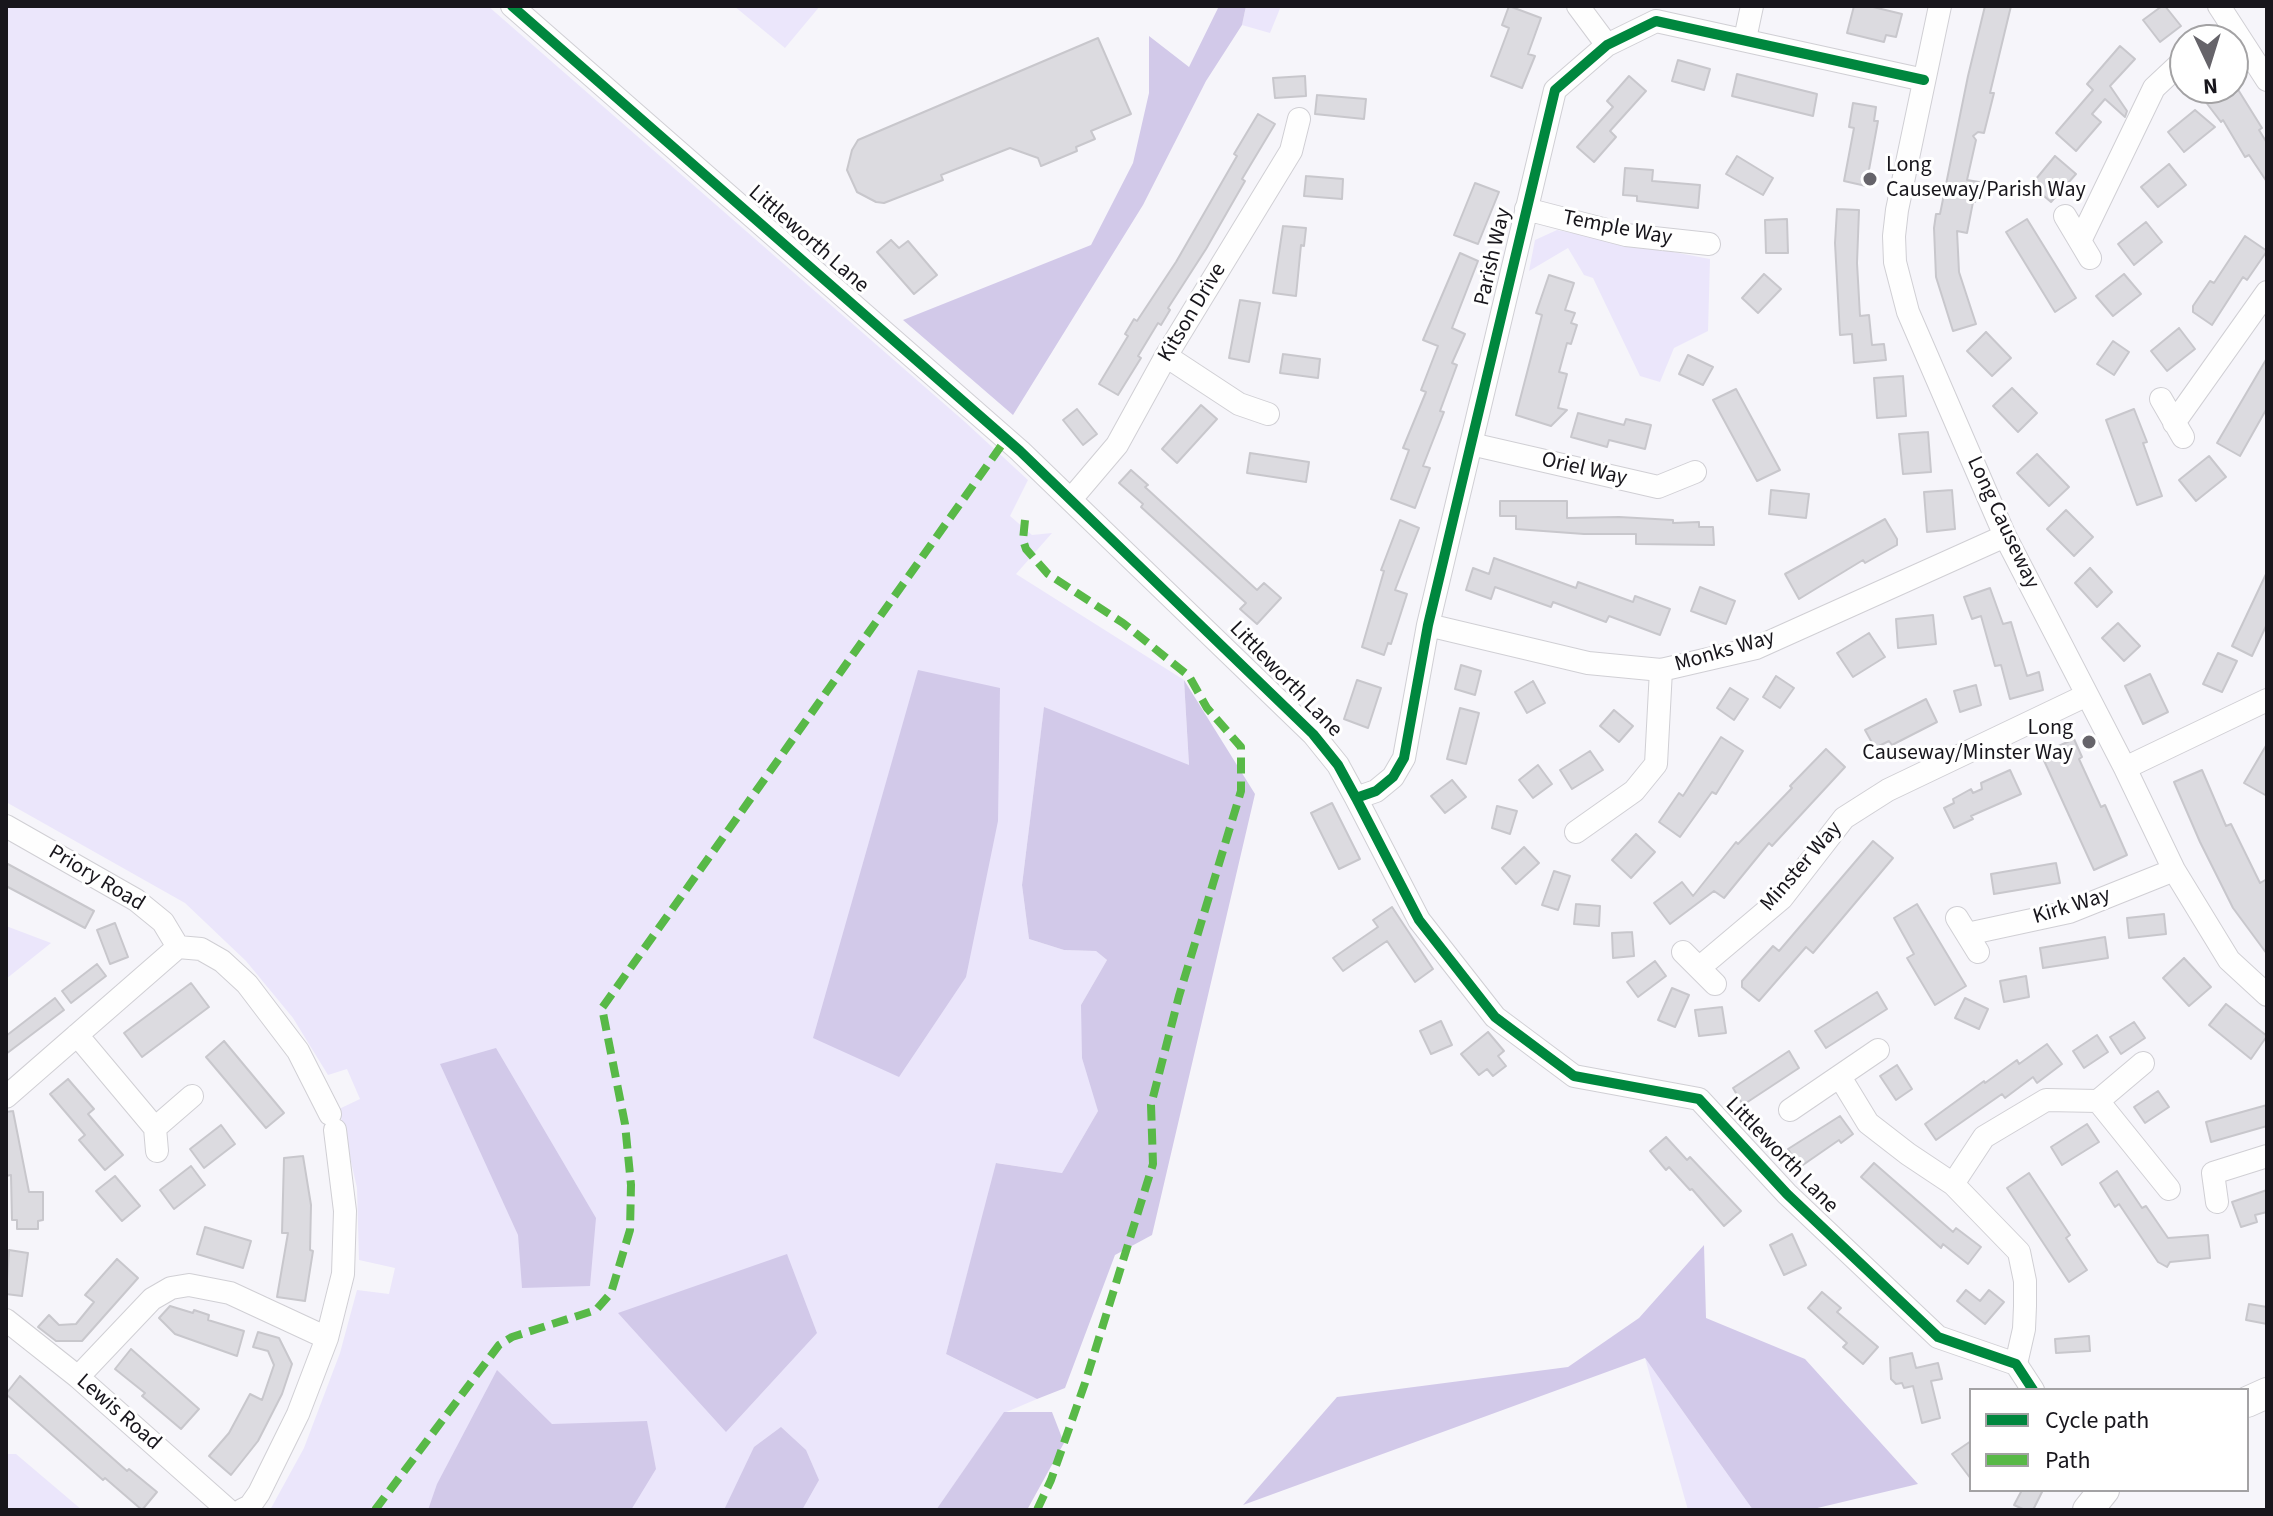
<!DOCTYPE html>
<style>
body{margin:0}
#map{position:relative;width:2273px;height:1516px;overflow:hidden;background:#f6f5fa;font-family:"Source Sans 3",sans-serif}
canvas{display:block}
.frame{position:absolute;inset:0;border:8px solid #18161c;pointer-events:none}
.legend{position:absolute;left:1969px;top:1388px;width:280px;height:104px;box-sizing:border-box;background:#fff;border:2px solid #a3a2a4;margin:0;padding:10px 14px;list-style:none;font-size:24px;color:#18161c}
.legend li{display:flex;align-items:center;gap:16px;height:40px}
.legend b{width:40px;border:2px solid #a3a2a4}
.north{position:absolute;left:2169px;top:24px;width:80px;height:80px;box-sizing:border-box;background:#fff;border:2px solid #a3a2a4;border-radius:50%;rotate:176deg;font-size:22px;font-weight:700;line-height:32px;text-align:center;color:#18161c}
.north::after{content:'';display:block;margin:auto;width:28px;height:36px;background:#66646a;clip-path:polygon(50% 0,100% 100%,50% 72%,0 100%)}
</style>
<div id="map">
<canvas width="2273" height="1516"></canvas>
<div class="frame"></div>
<ul class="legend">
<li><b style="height:10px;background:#00873e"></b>Cycle path</li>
<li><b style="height:10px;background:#58b947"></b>Path</li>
</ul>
<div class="north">N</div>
</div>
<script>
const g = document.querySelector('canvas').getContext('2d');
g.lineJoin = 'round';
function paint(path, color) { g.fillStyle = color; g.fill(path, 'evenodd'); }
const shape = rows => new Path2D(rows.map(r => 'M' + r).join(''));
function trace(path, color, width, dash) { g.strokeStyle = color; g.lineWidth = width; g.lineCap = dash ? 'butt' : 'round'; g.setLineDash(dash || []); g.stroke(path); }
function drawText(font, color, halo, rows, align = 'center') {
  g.font = font + ' "Source Sans 3",sans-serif'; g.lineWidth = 6; g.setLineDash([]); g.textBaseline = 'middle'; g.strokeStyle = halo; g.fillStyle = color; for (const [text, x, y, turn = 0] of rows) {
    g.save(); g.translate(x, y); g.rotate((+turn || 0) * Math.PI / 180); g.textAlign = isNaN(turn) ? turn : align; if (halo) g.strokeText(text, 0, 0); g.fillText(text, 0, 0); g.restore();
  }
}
const green = shape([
 [6,6,488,6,965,422,1028,480,1010,516,1032,535,1052,533,1016,574,1184,680,1189,766,1044,708,1022,885,1029,939,1064,950,1096,951,1107,960,1081,1005,1098,1111,1062,1173,997,1163,946,1354,1037,1399,1004,1413,936,1510,270,1510,304,1448,340,1353,357,1290,389,1294,395,1268,359,1260,357,1188,339,1109,360,1099,347,1069,328,1075,293,1018,246,961,185,903,6,802],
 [734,6,820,6,785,48],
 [1246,6,1281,6,1270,33,1242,25],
 [1557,230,1710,259,1708,331,1674,348,1660,382,1640,376,1593,278,1584,275,1568,248,1529,271,1535,240],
 [6,926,51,943,6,979],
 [1645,1358,1753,1510,1688,1510],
 [6,1454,16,1454,82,1510,6,1510]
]);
const forest = shape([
 [1219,6,1246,6,1242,25,1206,81,1143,205,1013,415,903,320,1091,245,1133,163,1149,93,1149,36,1189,67],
 [918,670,1000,688,998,821,966,977,899,1077,813,1038],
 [1184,680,1255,794,1152,1235,1115,1255,1065,1388,1037,1399,946,1354,996,1163,1062,1173,1098,1111,1082,1058,1081,1005,1107,960,1096,951,1064,950,1029,939,1022,885,1044,707,1189,765],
 [496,1048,596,1218,590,1286,522,1288,518,1235,440,1064],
 [1704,1245,1706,1318,1805,1359,1918,1484,1809,1510,1753,1510,1645,1358,1243,1505,1337,1397,1568,1367,1639,1318],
 [787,1254,817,1333,726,1432,618,1313],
 [497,1370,552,1424,647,1421,656,1469,631,1510,428,1510,437,1484],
 [1004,1412,1052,1412,1064,1443,1027,1510,936,1510],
 [781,1427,806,1450,819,1480,802,1510,724,1510,754,1447]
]);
const building = shape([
 [1509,6,1541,18,1528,54,1535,56,1522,88,1491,76,1509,28,1502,25,1509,6],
 [1854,6,1869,6,1902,14,1896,37,1886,35,1884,42,1847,33,1854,6],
 [1985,6,2011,6,1990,93,1994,93,1984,133,1978,132,1973,136,1976,140,1967,180,1979,182,1975,202,1973,202,1967,233,1957,231,1959,272,1976,324,1953,331,1936,277,1934,228,1936,214,1940,214,1968,76,1985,6],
 [2162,6,2165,6,2181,26,2160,42,2143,20,2162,6],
 [1098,38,1131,114,1091,131,1095,139,1076,147,1077,151,1041,166,1038,158,1010,148,941,175,943,180,884,203,876,202,857,192,847,170,852,150,858,140,1098,38],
 [2120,46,2135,59,2110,86,2127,111,2125,117,2105,99,2092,114,2101,122,2076,151,2056,133,2093,90,2087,84,2120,46],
 [1678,60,1710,69,1704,90,1672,81,1678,60],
 [1737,74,1817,94,1813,116,1732,96,1737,74],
 [1305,76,1306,96,1275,98,1273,78,1305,76],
 [1629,76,1646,91,1610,131,1616,137,1594,162,1577,147,1613,107,1607,101,1629,76],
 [2220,88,2237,88,2262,128,2259,130,2267,143,2267,182,2249,155,2245,157,2223,120,2221,122,2205,101,2211,97,2209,95,2220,88],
 [1317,95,1366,99,1364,119,1315,114,1317,95],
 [1853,103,1876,107,1874,121,1878,121,1866,186,1844,181,1854,128,1849,127,1853,103],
 [2195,110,2215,127,2184,152,2168,132,2195,110],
 [1258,114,1275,124,1242,179,1245,181,1206,249,1168,308,1170,310,1161,325,1158,323,1138,356,1141,358,1118,395,1099,384,1128,336,1125,334,1134,319,1137,321,1176,262,1237,156,1234,154,1258,114],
 [1737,156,1773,178,1763,195,1726,174,1737,156],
 [2055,156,2076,174,2051,202,2031,185,2055,156],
 [2169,164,2186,185,2158,207,2141,187,2169,164],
 [1625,168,1653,170,1652,181,1700,185,1698,208,1637,201,1637,196,1623,195,1625,168],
 [1306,176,1343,179,1342,199,1304,196,1306,176],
 [1475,183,1499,192,1478,244,1454,235,1475,183],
 [1837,209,1859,210,1857,263,1860,316,1869,315,1872,345,1884,344,1886,360,1854,363,1852,334,1840,335,1835,243,1837,209],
 [1787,219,1788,253,1766,253,1765,220,1787,219],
 [2027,219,2076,298,2055,312,2006,232,2027,219],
 [2146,222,2162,242,2134,265,2118,244,2146,222],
 [1283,226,1306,228,1304,246,1301,245,1296,296,1273,293,1283,226],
 [2245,236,2267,251,2247,280,2243,277,2212,325,2193,312,2193,306,2210,281,2214,283,2245,236],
 [891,240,899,248,908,241,937,275,914,294,877,252,891,240],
 [1460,253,1478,261,1452,328,1465,334,1452,363,1457,365,1440,411,1444,412,1423,466,1430,468,1415,508,1391,499,1409,450,1403,448,1426,392,1421,390,1438,346,1423,340,1460,253],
 [1764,274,1781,289,1758,313,1742,298,1764,274],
 [2124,274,2141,294,2113,316,2096,296,2124,274],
 [1549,275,1574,283,1565,310,1575,313,1571,323,1577,325,1571,344,1567,343,1559,372,1567,374,1558,408,1567,410,1551,426,1516,415,1542,315,1536,313,1549,275],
 [1240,300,1260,303,1249,362,1229,358,1240,300],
 [2179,328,2195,349,2167,371,2151,351,2179,328],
 [1986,332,2011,358,1992,376,1967,351,1986,332],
 [2113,341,2129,352,2114,375,2097,364,2113,341],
 [1283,354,1320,359,1318,378,1280,373,1283,354],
 [1688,355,1713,367,1703,385,1679,374,1688,355],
 [2267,358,2267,408,2240,456,2217,443,2267,358],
 [1903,376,1906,416,1877,418,1874,378,1903,376],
 [2012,388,2037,413,2018,432,1993,406,2012,388],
 [1736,389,1780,470,1757,481,1713,400,1736,389],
 [1201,405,1217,419,1177,463,1162,449,1201,405],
 [1077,409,1097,434,1083,445,1063,420,1077,409],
 [2134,409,2147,442,2143,443,2162,496,2137,505,2106,420,2134,409],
 [1578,413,1624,425,1626,419,1651,425,1645,449,1609,440,1607,447,1571,437,1578,413],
 [1928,432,1931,472,1903,474,1899,434,1928,432],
 [1250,453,1309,462,1306,482,1247,473,1250,453],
 [2037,454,2069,487,2049,506,2017,473,2037,454],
 [2209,456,2226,477,2196,501,2179,480,2209,456],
 [1131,470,1148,485,1145,487,1257,590,1264,583,1281,598,1257,624,1240,609,1246,603,1141,507,1143,504,1119,483,1131,470],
 [1771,490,1809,494,1806,518,1769,514,1771,490],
 [1952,490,1955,529,1927,532,1924,492,1952,490],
 [1500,501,1567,501,1567,518,1619,517,1673,520,1673,523,1699,522,1699,527,1713,527,1714,545,1636,544,1636,534,1584,534,1516,529,1516,516,1500,516,1500,501],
 [2066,510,2093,537,2074,556,2047,529,2066,510],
 [1885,519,1897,539,1897,545,1865,563,1863,560,1799,599,1785,574,1885,519],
 [1400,520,1419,528,1395,590,1407,594,1391,644,1388,643,1384,655,1362,647,1384,571,1381,570,1400,520],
 [1494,558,1576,588,1578,582,1633,602,1635,596,1670,609,1660,635,1609,616,1606,622,1553,602,1551,607,1495,587,1491,599,1466,590,1473,568,1489,574,1494,558],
 [2090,568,2112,592,2097,607,2075,583,2090,568],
 [2267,572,2267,624,2252,656,2232,646,2267,572],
 [1700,587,1735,601,1726,624,1691,611,1700,587],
 [1990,588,2003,624,2011,622,2027,676,2039,672,2043,690,2010,699,2001,665,1995,666,1981,616,1972,619,1964,597,1990,588],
 [1933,615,1936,644,1898,648,1896,619,1933,615],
 [2118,623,2140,646,2124,661,2102,638,2118,623],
 [1869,633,1885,657,1853,677,1837,653,1869,633],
 [2218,653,2237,661,2222,692,2203,684,2218,653],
 [1461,665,1481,671,1475,695,1455,689,1461,665],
 [2150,674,2168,712,2143,724,2125,686,2150,674],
 [1776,676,1794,688,1780,708,1763,697,1776,676],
 [1357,680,1381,688,1368,728,1344,719,1357,680],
 [1533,681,1545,703,1527,713,1515,692,1533,681],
 [1976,685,1981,705,1960,712,1954,691,1976,685],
 [1730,688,1748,699,1734,720,1717,708,1730,688],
 [1926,699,1937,722,1892,745,1889,741,1875,748,1865,730,1926,699],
 [1460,708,1479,713,1466,764,1447,759,1460,708],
 [1614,710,1633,726,1619,742,1600,726,1614,710],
 [1721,737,1743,751,1716,794,1712,792,1680,837,1659,822,1679,793,1683,796,1721,737],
 [2074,739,2082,757,2079,759,2101,807,2105,805,2127,855,2094,870,2041,754,2074,739],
 [2267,744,2267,796,2244,783,2267,744],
 [1826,749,1845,767,1772,846,1769,843,1724,898,1714,891,1670,924,1654,903,1682,882,1693,896,1736,842,1738,844,1792,788,1790,786,1826,749],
 [1590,751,1603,770,1572,789,1560,770,1590,751],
 [1538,765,1552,784,1533,798,1519,780,1538,765],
 [2010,770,2021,794,1971,816,1973,819,1954,828,1944,808,1954,803,1953,799,1971,789,1973,793,1982,789,1981,783,2010,770],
 [2202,770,2226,826,2231,824,2260,883,2267,879,2267,954,2233,908,2200,842,2174,782,2202,770],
 [1452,780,1466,797,1445,813,1431,796,1452,780],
 [1332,803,1360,859,1339,869,1311,813,1332,803],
 [1497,806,1517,811,1510,834,1492,828,1497,806],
 [1636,834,1655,852,1631,878,1612,860,1636,834],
 [1873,841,1893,858,1813,953,1806,947,1759,1001,1742,987,1742,981,1773,946,1779,951,1873,841],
 [1524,847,1539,863,1516,884,1502,868,1524,847],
 [6,863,94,911,85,928,6,886,6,863],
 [2056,863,2060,883,1994,894,1991,874,2056,863],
 [1554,871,1570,876,1558,910,1542,905,1554,871],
 [1576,904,1600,906,1599,926,1574,924,1576,904],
 [1917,904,1966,986,1935,1005,1907,958,1914,954,1894,918,1917,904],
 [1392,907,1433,969,1415,982,1387,941,1343,971,1333,958,1378,927,1373,920,1392,907],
 [2164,914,2166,934,2129,938,2127,918,2164,914],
 [115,923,128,957,110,964,97,930,115,923],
 [1632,932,1634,956,1613,958,1612,933,1632,932],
 [2105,937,2108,958,2043,968,2040,948,2105,937],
 [2184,958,2211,987,2189,1006,2163,978,2184,958],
 [1655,961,1666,976,1638,997,1627,982,1655,961],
 [97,964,106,976,71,1003,62,991,97,964],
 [2026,976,2029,997,2004,1002,2000,981,2026,976],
 [191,983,209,1007,142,1057,124,1033,191,983],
 [1672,988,1689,995,1675,1027,1658,1020,1672,988],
 [1877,992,1887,1009,1826,1048,1815,1031,1877,992],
 [55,998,64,1010,6,1054,6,1036,55,998],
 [1965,998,1988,1009,1979,1029,1955,1018,1965,998],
 [2226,1004,2267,1036,2251,1059,2209,1025,2226,1004],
 [1722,1007,1726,1033,1699,1036,1695,1010,1722,1007],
 [1441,1021,1452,1045,1431,1054,1420,1031,1441,1021],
 [2134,1022,2145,1038,2121,1054,2110,1037,2134,1022],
 [1488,1032,1504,1051,1498,1056,1506,1066,1493,1076,1487,1069,1479,1075,1461,1054,1488,1032],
 [2097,1035,2108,1052,2084,1068,2073,1051,2097,1035],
 [224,1041,284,1113,266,1128,206,1057,224,1041],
 [2047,1044,2062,1064,2037,1083,2033,1077,2005,1098,2002,1094,1936,1140,1925,1124,1984,1081,1985,1083,2017,1060,2019,1064,2047,1044],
 [1789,1051,1799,1068,1743,1105,1733,1088,1789,1051],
 [1897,1065,1912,1089,1896,1100,1880,1076,1897,1065],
 [68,1079,94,1109,88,1114,123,1155,105,1170,79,1140,85,1135,50,1094,68,1079],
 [2158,1091,2169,1107,2145,1123,2134,1107,2158,1091],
 [2267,1105,2267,1126,2211,1142,2206,1122,2267,1105],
 [13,1111,29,1192,43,1192,43,1220,38,1221,38,1229,17,1229,17,1220,12,1220,11,1175,6,1176,6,1112,13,1111],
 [1840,1116,1853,1134,1841,1143,1839,1140,1800,1167,1788,1149,1840,1116],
 [2087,1124,2099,1142,2062,1165,2051,1147,2087,1124],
 [221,1125,235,1144,204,1168,190,1149,221,1125],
 [1666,1137,1687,1160,1690,1157,1741,1211,1724,1226,1692,1189,1690,1190,1669,1167,1666,1170,1650,1151,1666,1137],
 [303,1156,311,1205,310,1250,313,1251,305,1301,277,1297,288,1233,282,1233,284,1158,303,1156],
 [1874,1163,1953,1232,1956,1228,1981,1247,1968,1264,1943,1244,1941,1248,1861,1177,1874,1163],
 [191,1166,205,1185,174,1209,160,1190,191,1166],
 [2117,1171,2142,1208,2146,1206,2168,1238,2208,1235,2210,1258,2170,1262,2167,1267,2158,1262,2119,1204,2115,1207,2100,1183,2117,1171],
 [2029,1173,2070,1235,2066,1238,2087,1270,2069,1282,2007,1188,2029,1173],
 [115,1176,140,1206,122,1221,96,1191,115,1176],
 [2267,1190,2267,1212,2255,1215,2257,1222,2241,1227,2232,1202,2267,1190],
 [205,1227,251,1241,243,1268,197,1254,205,1227],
 [1792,1234,1806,1265,1784,1275,1770,1245,1792,1234],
 [9,1250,28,1253,22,1296,6,1294,9,1250],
 [117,1259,138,1278,82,1341,56,1341,38,1327,49,1315,59,1325,76,1324,94,1302,85,1295,117,1259],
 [1966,1290,1980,1301,1989,1290,2004,1302,1985,1324,1957,1301,1966,1290],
 [1822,1292,1841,1308,1837,1312,1878,1347,1863,1364,1843,1347,1847,1343,1808,1308,1822,1292],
 [2249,1304,2267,1307,2267,1324,2246,1320,2249,1304],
 [170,1306,193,1313,194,1310,209,1315,208,1320,244,1331,237,1356,175,1334,159,1318,170,1306],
 [258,1332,279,1338,292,1364,282,1394,258,1441,231,1475,209,1456,229,1433,250,1394,262,1400,274,1365,268,1351,253,1347,258,1332],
 [2089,1336,2090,1351,2056,1353,2055,1339,2089,1336],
 [131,1349,199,1409,181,1429,142,1396,145,1393,115,1369,131,1349],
 [1912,1353,1916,1368,1938,1363,1942,1379,1931,1381,1940,1418,1922,1423,1913,1386,1904,1388,1902,1383,1896,1384,1891,1379,1890,1358,1912,1353],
 [20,1376,127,1471,129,1469,157,1492,142,1510,105,1478,103,1480,6,1394,20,1376],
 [1971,1441,1971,1479,1952,1454,1971,1441],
 [2022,1490,2043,1490,2033,1510,2025,1510,2014,1505,2022,1490]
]);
const street = shape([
 [512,6,1020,451,1313,734,1338,765,1356,798,1419,920,1495,1017,1574,1076,1699,1099,1787,1194,1938,1337,2016,1364,2033,1390],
 [1578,6,1607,45],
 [1940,6,1897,210,1894,236,1895,262,1908,312,2005,536,2125,768,2174,870,2229,960,2267,995],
 [2219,6,2267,80],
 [1745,39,1752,6],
 [1526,209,1626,235,1709,244],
 [2065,216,2090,258],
 [2080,241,2154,88,2185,59],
 [1166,356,1239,404,1268,414],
 [2161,399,2183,437],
 [2174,423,2267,292],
 [1471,444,1658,487,1695,472],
 [1072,498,1117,445,1166,356,1291,151,1299,119],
 [1428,625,1588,663,1661,670,1756,648,2005,536],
 [2125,768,2267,700],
 [1356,798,1376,791,1393,777,1404,758,1428,625,1555,90,1607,45,1656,21,1924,80],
 [6,826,136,900,163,922,178,947,201,949,222,961,247,984,298,1051,330,1114],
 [1576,832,1634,791,1656,764,1661,670],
 [1957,918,1978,952],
 [1967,934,2069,912,2174,870],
 [1683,952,1715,984],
 [1699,968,1782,898,1844,818,1888,790,2087,695],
 [77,1035,155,1128],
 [1840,1077,1868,1123,1908,1154,1953,1184,2019,1252,2025,1281,2025,1306,2024,1329,2016,1364],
 [6,1097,178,947],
 [2098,1101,2143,1063],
 [1790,1110,1878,1050],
 [157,1151,155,1128,192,1096],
 [1953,1184,1984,1137,2046,1100,2098,1101,2169,1189],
 [2217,1202,2213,1173,2267,1156],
 [6,1320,78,1377,228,1510],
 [78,1377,152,1299,171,1288,189,1285,230,1293,327,1338],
 [242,1510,250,1506,259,1493,298,1414,327,1338,343,1274,345,1211,335,1130]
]);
const secondary = shape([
 [2247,1402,2267,1393],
 [2088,1510,2104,1490]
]);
const quiet = shape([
 [1025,520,1023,540,1026,549,1048,574,1123,623,1189,676,1207,708,1241,747,1241,791,1179,996,1151,1105,1153,1164,1085,1383,1051,1480,1037,1510],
 [375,1510,499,1345,512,1337,596,1310,611,1293,630,1230,631,1185,625,1124,602,1008,1006,439]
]);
const cycleway = shape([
 [512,6,1020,451,1313,734,1338,765,1356,798,1419,920,1495,1017,1574,1076,1699,1099,1787,1194,1938,1337,2016,1364,2033,1390],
 [1356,798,1376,791,1393,777,1404,758,1428,625,1555,90,1607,45,1656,21,1924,80]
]);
const markers = [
 [1870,179,8,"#66646a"],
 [2089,742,8,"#66646a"]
];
const poiNames = [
 ["Long",1886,166],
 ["Causeway/Parish Way",1886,191],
 ["Long",2073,729,"right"],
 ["Causeway/Minster Way",2073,754,"right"]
];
const streetNames = [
 ["Temple Way",1617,229,11],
 ["Littleworth Lane",808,240,41],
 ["Parish Way",1494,257,-77],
 ["Kitson Drive",1193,313,-59],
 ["Oriel Way",1584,470,13],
 ["Long Causeway",2002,523,65],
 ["Monks Way",1725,652,-16],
 ["Littleworth Lane",1285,680,46],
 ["Minster Way",1802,867,-49],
 ["Priory Road",96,879,31],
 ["Kirk Way",2072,907,-17],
 ["Littleworth Lane",1781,1156,46],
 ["Lewis Road",118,1413,41]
];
paint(green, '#ebe6fb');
paint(forest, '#d2c9e9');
paint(building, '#dcdbe0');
trace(building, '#c8c7cc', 2);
trace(street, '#d0cfd4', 24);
trace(secondary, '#d0cfd4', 32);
trace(street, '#fefefe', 22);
trace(secondary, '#fefefe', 30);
trace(quiet, '#58b947', 8, [16, 8]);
trace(cycleway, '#00873e', 10);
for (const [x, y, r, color] of markers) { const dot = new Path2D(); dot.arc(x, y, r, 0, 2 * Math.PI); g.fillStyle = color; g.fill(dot); trace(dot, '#fff', 3); }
drawText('22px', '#18161c', '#fff', poiNames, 'left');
drawText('22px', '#18161c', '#fff', streetNames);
</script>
